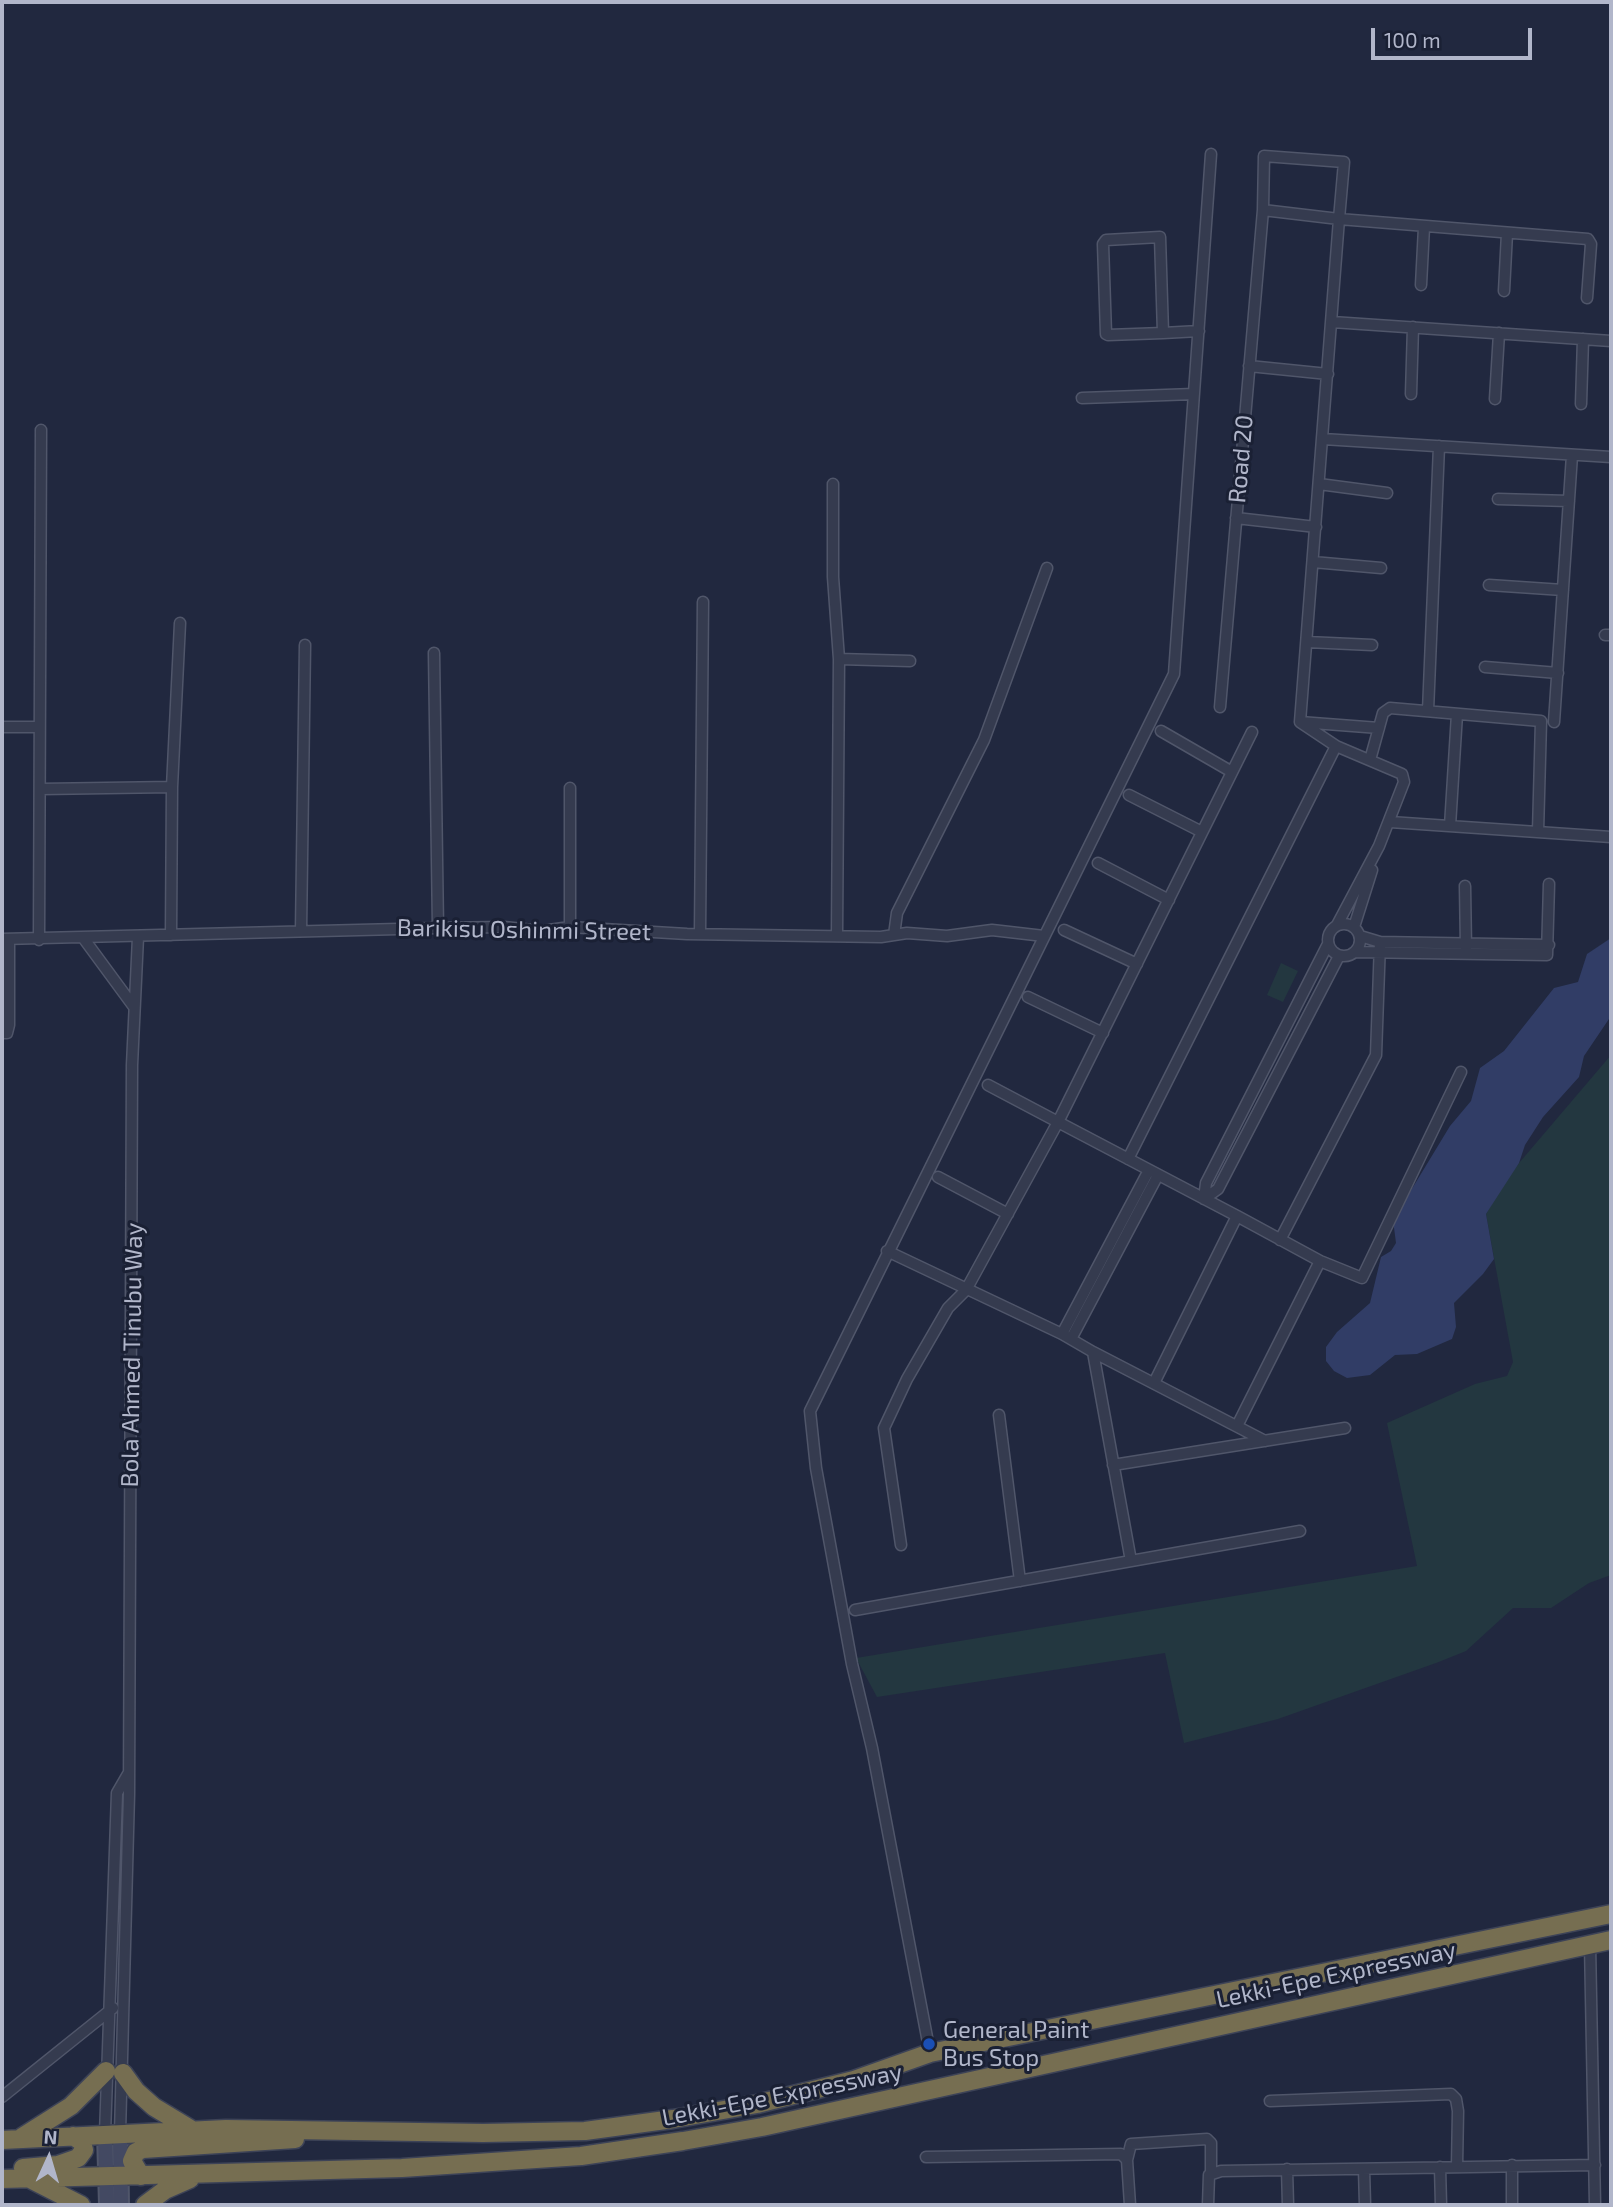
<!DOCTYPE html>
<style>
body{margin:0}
#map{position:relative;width:1613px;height:2207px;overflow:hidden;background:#21283f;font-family:"Exo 2",sans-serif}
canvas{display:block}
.frame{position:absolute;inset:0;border:4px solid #b1b6ca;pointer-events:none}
.north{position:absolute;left:14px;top:2123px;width:70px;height:70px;-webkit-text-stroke:5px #1a2034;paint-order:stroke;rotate:4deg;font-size:19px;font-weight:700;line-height:28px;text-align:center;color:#b1b6ca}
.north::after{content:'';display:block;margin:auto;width:24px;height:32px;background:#b1b6ca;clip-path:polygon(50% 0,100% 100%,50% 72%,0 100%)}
.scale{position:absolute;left:1371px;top:28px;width:161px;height:32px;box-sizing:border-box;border:4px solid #b1b6ca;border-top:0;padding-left:9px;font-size:21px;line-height:24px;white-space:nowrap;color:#b1b6ca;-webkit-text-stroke:5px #1a2034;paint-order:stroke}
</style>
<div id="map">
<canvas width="1613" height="2207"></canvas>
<div class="frame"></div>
<div class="north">N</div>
<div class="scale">100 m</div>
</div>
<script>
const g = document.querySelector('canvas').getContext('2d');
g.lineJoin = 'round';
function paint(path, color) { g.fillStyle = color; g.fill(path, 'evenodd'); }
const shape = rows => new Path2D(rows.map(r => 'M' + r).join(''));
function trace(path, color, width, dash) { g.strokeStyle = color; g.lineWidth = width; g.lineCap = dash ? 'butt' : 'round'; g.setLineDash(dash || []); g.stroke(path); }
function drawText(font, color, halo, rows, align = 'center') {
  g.font = font + ' "Exo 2",sans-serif'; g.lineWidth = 6; g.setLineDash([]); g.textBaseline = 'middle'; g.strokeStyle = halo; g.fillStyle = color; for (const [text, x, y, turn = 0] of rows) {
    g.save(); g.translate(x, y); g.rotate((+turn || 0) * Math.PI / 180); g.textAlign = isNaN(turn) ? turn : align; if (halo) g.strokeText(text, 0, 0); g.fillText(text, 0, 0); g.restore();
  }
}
const green = shape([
 [1281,963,1298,971,1283,1002,1267,995],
 [1611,1055,1611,1575,1589,1583,1551,1608,1513,1608,1466,1651,1436,1663,1278,1719,1184,1743,1165,1653,877,1697,856,1658,1417,1566,1387,1423,1475,1384,1507,1376,1513,1362,1486,1214,1508,1176]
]);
const water = shape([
 [1611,938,1611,1016,1584,1056,1579,1077,1543,1117,1525,1145,1519,1163,1486,1214,1494,1259,1483,1274,1454,1303,1456,1327,1452,1339,1417,1354,1395,1355,1370,1375,1347,1378,1334,1371,1326,1361,1326,1347,1337,1332,1370,1303,1381,1257,1391,1251,1396,1243,1393,1220,1450,1126,1471,1101,1480,1068,1504,1051,1554,988,1578,982,1587,954]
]);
const street = shape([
 [1421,285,1424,227],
 [1504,291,1507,233],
 [1332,322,1611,341],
 [1163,333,1160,237,1106,240,1103,244,1106,334,1108,335,1163,333,1199,331],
 [1249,366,1328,374],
 [1411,394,1413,327],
 [1082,398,1194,394],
 [1495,399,1499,333],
 [1581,404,1583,339],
 [1323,439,1611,457],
 [833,484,833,577,839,659,837,935],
 [1319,484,1387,493],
 [1498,499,1569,501],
 [1236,518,1316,527],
 [1313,562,1381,568],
 [1489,585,1563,590],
 [1605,635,1611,635],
 [1307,642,1372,645],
 [434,653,438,928],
 [839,659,910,661],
 [1485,667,1558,673],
 [1220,707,1263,210,1264,156,1344,162,1339,219,1588,239,1591,244,1587,298],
 [1428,711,1439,446],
 [1300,722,1379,728],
 [1554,722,1572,455],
 [2,727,39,727],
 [1161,731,1232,772],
 [1336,746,1402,774,1404,782,1379,846,1337,925],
 [1370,760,1383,713,1390,708,1541,721,1538,832],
 [570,788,570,927],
 [41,789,172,787],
 [1129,795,1202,832],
 [1390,822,1611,837],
 [1450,826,1457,714],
 [1098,863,1169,900],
 [1465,886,1466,948],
 '1328 940a16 16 0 1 1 32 0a16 16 0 1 1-32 0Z',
 [1354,927,1372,870],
 [1064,930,1137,964],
 [301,931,305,645],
 [700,933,703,602],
 [171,935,172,787,180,623],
 [894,935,897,913,984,740,1047,568],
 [1360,936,1380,942,1549,945],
 [2,939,438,928,504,927,542,931,570,927,687,934,881,937,907,933,947,936,992,930,1044,936],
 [84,939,134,1007],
 [39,940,41,430],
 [1355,952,1547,955,1549,884],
 [1028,997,1103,1033],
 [2,1033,7,1033,9,1025,9,940],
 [988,1085,1058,1122,1252,732],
 [1128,1159,1336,746,1300,722,1339,219,1263,210],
 [938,1177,1008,1214],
 [1204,1199,1206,1183,1328,944],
 [1204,1199,1218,1189,1339,956],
 [1280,1240,1376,1055,1380,942],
 [887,1251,1062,1334,1093,1352,1131,1561],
 [1062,1334,1149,1170],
 [1071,1339,1158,1175],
 [1093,1352,1265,1441],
 [1154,1383,1237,1216,1320,1261,1362,1278,1461,1072],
 [999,1415,1020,1581],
 [1237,1426,1320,1261],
 [1113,1465,1345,1428],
 [901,1545,884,1428,907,1379,948,1308,966,1290,1058,1122,1237,1216],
 [855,1610,1300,1531],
 [1590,1944,1595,2205],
 [930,2053,872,1748,852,1664,816,1468,810,1411,1174,674,1211,154],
 [2,2097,113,2008],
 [1270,2101,1451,2094,1456,2099,1458,2111,1457,2166],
 [120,2133,129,1794,132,1065,138,937],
 [105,2134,117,1793,128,1774],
 [926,2157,1121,2154,1127,2160,1130,2205],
 [1127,2160,1131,2144,1207,2139,1211,2143,1211,2173],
 [1512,2165,1512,2205],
 [1440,2167,1441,2205],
 [1287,2169,1288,2205],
 [1364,2169,1365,2205],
 [1208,2205,1209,2175,1221,2171,1595,2165]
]);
const secondary = shape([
 [120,2133,121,2205],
 [105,2134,107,2205]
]);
const highway = shape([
 [123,2073,136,2091,154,2107,192,2130],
 [22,2137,71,2106,106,2071],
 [2,2140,226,2129,483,2133,585,2131,673,2119,757,2104,854,2080,930,2053,1611,1914],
 [23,2168,58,2165,78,2158,84,2150,82,2142,73,2136],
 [141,2176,132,2161,136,2152,143,2149,295,2139],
 [2,2179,402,2168,581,2156,683,2141,762,2127,1611,1940],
 [32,2180,81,2205],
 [145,2205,165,2190,190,2179]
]);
const markers = [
 [929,2044,7,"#1a4fb4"]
];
const streetNames = [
 ["Road 20",1241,459,-85],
 ["Barikisu Oshinmi Street",524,930,1],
 ["Bola Ahmed Tinubu Way",132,1355,-89],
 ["Lekki-Epe Expressway",1336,1975,-12],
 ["Lekki-Epe Expressway",782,2095,-11]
];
const poiNames = [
 ["General Paint",943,2030],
 ["Bus Stop",943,2058]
];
paint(green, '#233740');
paint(water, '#313d66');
trace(street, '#50566a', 13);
trace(secondary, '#50566a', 18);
trace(highway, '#3d4357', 21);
trace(street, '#353b4f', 10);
trace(secondary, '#434962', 14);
trace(highway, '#766e51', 18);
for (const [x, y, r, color] of markers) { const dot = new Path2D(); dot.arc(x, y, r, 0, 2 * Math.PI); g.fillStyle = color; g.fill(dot); trace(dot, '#1a2034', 2.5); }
drawText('24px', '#b1b6ca', '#1a2034', streetNames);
drawText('24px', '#b1b6ca', '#1a2034', poiNames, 'left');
</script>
